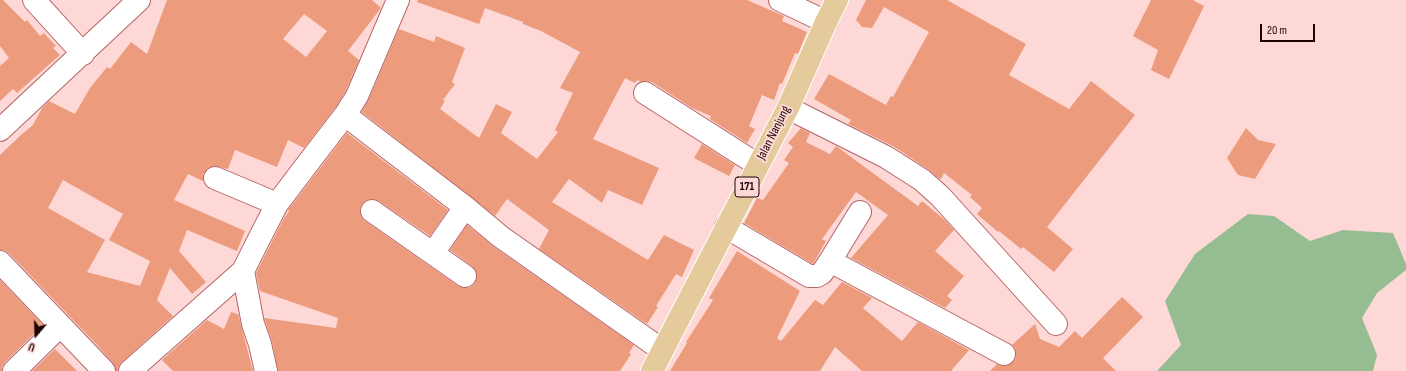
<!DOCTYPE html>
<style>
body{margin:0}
#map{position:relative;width:1406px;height:371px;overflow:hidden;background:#fdd8d6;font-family:"Sofia Sans Condensed",sans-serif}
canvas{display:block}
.north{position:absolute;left:16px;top:315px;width:40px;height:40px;-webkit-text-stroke:3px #fdd8d6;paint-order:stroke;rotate:199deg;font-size:11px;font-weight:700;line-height:16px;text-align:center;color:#1c0203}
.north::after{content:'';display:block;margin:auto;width:14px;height:18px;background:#1c0203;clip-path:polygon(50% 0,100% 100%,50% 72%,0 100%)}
.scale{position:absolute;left:1260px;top:24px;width:55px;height:18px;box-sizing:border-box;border:2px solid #1c0203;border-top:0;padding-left:5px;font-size:12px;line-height:14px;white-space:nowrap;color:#1c0203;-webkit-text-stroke:3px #fdd8d6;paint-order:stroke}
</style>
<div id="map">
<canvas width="1406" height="371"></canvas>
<div class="north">U</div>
<div class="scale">20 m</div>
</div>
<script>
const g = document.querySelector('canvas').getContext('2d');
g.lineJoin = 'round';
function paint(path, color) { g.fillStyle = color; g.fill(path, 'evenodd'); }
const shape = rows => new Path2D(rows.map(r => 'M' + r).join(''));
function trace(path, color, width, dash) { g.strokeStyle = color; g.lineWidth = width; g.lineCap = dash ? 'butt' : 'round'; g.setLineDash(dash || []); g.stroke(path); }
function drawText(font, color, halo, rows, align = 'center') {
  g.font = font + ' "Sofia Sans Condensed",sans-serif'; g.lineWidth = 4; g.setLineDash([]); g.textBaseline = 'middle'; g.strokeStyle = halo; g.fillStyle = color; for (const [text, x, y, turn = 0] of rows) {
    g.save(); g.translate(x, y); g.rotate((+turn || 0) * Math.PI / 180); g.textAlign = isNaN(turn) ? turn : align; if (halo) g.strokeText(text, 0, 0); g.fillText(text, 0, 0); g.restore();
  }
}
const green = shape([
 [1248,214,1274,216,1310,241,1343,230,1393,233,1406,264,1406,270,1377,293,1362,318,1377,355,1373,371,1157,371,1181,345,1165,301,1195,254]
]);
const building = shape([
 [0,0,3,0,25,22,27,20,40,36,44,33,56,46,53,48,60,55,17,93,13,89,0,101,0,66,9,58,0,46],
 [167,0,372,0,381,8,348,51,359,60,346,90,335,108,304,148,288,140,277,167,235,150,228,169,214,166,208,168,203,174,203,181,188,174,174,200,245,231,237,251,187,230,179,251,206,282,192,294,170,268,157,300,173,316,122,362,118,367,118,371,116,371,113,363,98,346,9,253,4,250,0,250,0,155,22,134,33,125,42,108,49,101,75,114,90,88,107,67,110,69,131,42,147,54],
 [304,14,327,31,306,57,283,39],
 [63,180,123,214,109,240,150,261,140,286,87,272,105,240,48,208],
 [418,0,747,0,784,16,782,21,807,32,798,54,795,53,782,84,780,83,774,100,762,95,749,126,755,129,747,143,710,119,711,116,692,108,652,82,646,81,641,82,637,80,635,83,625,78,593,139,659,168,642,205,608,190,602,203,569,179,552,202,648,260,664,235,694,250,682,277,676,274,656,306,658,307,647,324,539,249,549,230,507,199,495,216,362,112,368,101,399,29,434,42,436,36,465,48,452,82,455,84,443,100,445,101,440,109,479,138,496,104,512,112,501,133,537,159,558,132,555,130,573,93,560,88,580,52,541,31,523,24,523,22,485,8,479,24,417,2],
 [866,0,947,0,1026,44,1009,75,1069,109,1091,81,1135,115,1047,227,1073,249,1054,272,1023,247,1021,249,999,231,998,232,977,214,982,208,970,197,972,195,944,173,941,179,938,178,929,170,893,146,848,124,851,120,814,99,829,74,886,105,891,96,893,97,929,32,884,7,872,28,862,27,856,20],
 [1151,0,1193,0,1204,6,1169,79,1151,70,1158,50,1133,36],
 [801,128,810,133,806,142,830,154,836,146,918,206,922,201,946,221,954,230,935,251,964,276,947,296,952,300,945,308,851,258,888,215,856,192,822,239,826,241,813,264,744,223,757,198,763,200,789,163,784,160,793,147,788,143],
 [1246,128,1258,140,1276,144,1255,179,1238,175,1227,158],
 [347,133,448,210,430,236,379,201,373,199,367,200,362,204,360,210,361,216,365,221,458,286,464,288,471,287,475,283,477,277,476,271,472,266,450,250,467,225,494,247,634,345,629,353,631,354,620,371,278,371,272,341,264,318,336,328,338,318,260,291,256,273,283,220,289,211,288,210],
 [702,144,735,165,729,176,694,158],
 [737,251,800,291,777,338,781,341,815,300,823,305,842,282,872,298,863,308,902,341,918,322,969,350,951,371,862,371,835,347,820,371,670,371,687,343,686,342,713,300,709,298],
 [0,280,43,325,5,362,2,367,2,371,0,371],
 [1122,297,1143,317,1103,358,1116,371,990,371,997,364,1004,366,1011,364,1015,360,1016,354,1015,348,1012,345,1035,324,1040,339,1059,347,1075,331,1082,338],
 [231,312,238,314,253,371,173,371,162,360,207,320,224,329],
 [55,349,77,371,32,371]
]);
const minor = shape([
 [34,0,83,54],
 [780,0,826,22],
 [645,93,758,165],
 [788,108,886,157,922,180,940,196,1056,324],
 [345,115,465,207,501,237,662,350],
 [0,130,139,0],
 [215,178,277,204],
 [372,211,465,276],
 [726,227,809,276,817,276,822,273,830,261,860,212],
 [433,253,465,207],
 [830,261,1004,354],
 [0,262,104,371],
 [14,371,60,326],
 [130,371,243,271],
 [266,371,260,344,253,324,243,271,257,243,277,204,305,167,345,115,357,96,398,0]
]);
const major = shape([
 [652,371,788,108,826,22,837,0]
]);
const shields = [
 [747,187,24]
];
const shieldNames = [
 ["171",747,187]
];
const streetNames = [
 ["Jalan Nanjung",774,133,-63]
];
paint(green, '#96bd91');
paint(building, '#ec9b7d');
trace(minor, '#b66563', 24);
trace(major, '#fff', 24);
trace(minor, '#fff', 22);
trace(major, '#e5cb9c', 22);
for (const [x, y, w] of shields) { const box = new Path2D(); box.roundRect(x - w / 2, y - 10, w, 20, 3); g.fillStyle = '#fdd8d6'; g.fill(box); trace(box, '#1c0203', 1); }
drawText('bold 12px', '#1c0203', null, shieldNames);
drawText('13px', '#1c0203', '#fdd8d6', streetNames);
</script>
